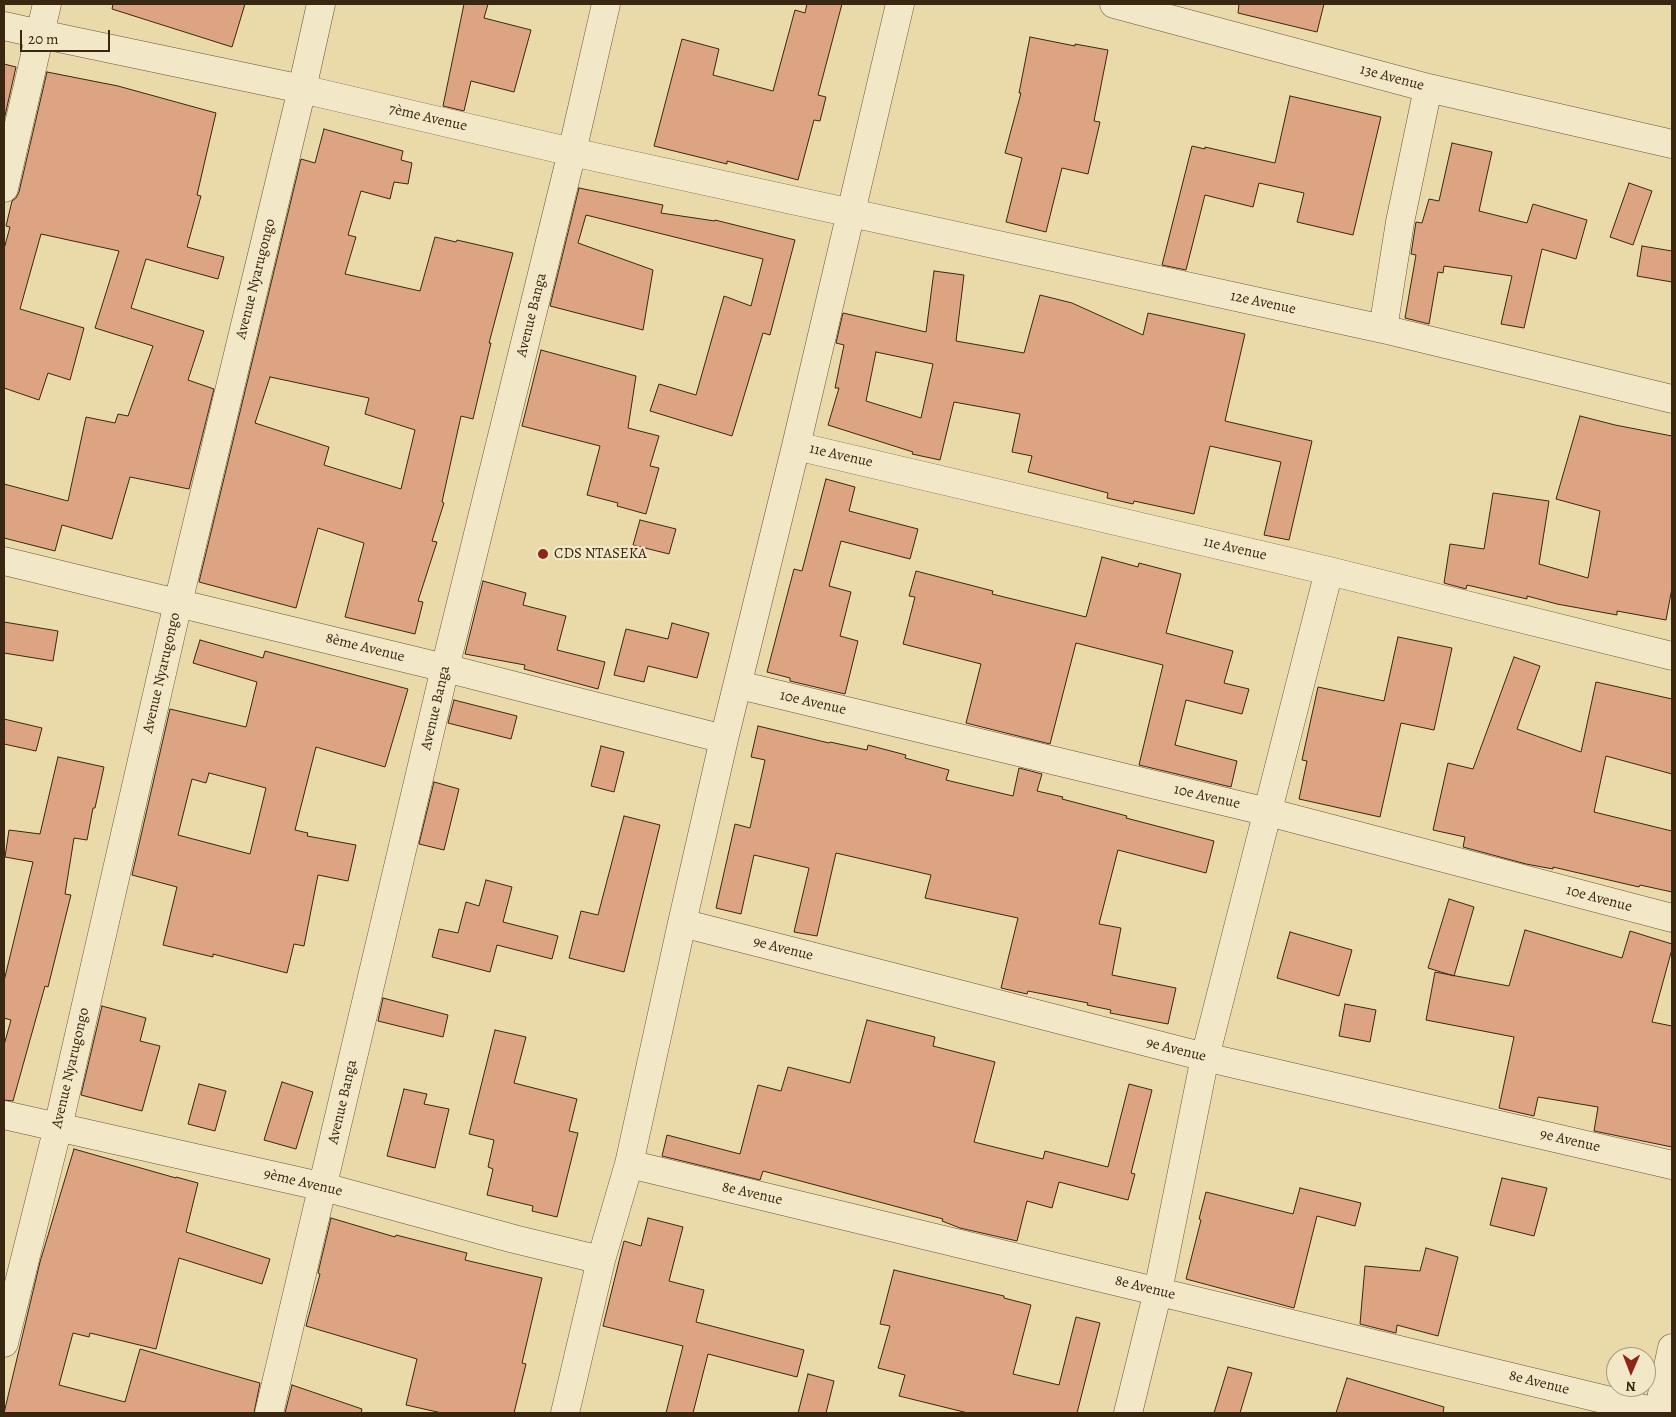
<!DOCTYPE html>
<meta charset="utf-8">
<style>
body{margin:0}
#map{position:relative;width:1676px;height:1417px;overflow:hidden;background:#ebdaa9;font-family:Alegreya,serif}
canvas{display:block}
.frame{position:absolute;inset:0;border:5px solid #392711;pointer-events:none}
.north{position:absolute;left:1606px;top:1347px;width:50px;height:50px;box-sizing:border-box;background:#f2e7c7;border:1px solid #a89a7e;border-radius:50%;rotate:181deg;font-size:14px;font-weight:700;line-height:20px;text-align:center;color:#392711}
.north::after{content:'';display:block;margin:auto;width:18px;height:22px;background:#8f2418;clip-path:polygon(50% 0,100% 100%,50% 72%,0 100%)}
.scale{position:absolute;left:20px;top:30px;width:90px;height:22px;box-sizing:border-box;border:2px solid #392711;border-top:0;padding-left:6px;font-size:15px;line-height:18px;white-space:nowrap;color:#392711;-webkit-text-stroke:4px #f2e7c7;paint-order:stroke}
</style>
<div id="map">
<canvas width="1676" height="1417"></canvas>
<div class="frame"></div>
<div class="north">N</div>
<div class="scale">20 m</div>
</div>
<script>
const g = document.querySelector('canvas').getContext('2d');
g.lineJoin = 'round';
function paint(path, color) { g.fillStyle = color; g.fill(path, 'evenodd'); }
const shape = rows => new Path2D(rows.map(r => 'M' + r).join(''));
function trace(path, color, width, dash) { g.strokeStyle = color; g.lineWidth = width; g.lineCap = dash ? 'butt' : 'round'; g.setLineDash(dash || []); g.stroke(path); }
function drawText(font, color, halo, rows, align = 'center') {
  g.font = font + ' Alegreya,serif'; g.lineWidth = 4.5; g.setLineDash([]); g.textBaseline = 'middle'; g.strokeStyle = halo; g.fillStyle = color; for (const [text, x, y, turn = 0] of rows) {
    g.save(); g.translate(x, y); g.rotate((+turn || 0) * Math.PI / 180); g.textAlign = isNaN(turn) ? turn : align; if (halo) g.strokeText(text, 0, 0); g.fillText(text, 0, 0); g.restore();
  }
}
const building = shape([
 [113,4,245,4,232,47,112,9,113,4],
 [464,4,488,4,484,18,531,30,514,92,471,81,464,111,443,106,464,4],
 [807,4,842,4,818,95,826,97,820,121,814,120,798,180,727,161,727,164,654,146,682,39,719,49,713,75,773,91,795,10,805,13,807,4],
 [1239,4,1324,4,1317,32,1238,13,1239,4],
 [1030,37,1075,46,1075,44,1108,50,1094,121,1100,122,1088,174,1062,168,1046,232,1006,222,1022,158,1005,153,1021,93,1019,93,1030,37],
 [4,64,16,67,4,120,4,64],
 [47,72,118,86,216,113,197,195,201,196,187,247,224,257,218,279,146,259,131,308,204,331,188,380,214,389,189,489,130,477,112,539,62,525,55,551,4,538,4,484,68,501,86,417,115,423,118,414,128,416,153,346,95,328,119,251,41,234,20,309,84,328,70,380,48,373,39,400,4,388,4,249,10,227,6,226,12,201,16,198,19,192,47,72],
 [1290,96,1381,117,1353,235,1297,222,1304,193,1259,183,1253,207,1205,195,1186,270,1162,265,1192,146,1205,149,1205,147,1275,163,1290,96],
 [324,129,403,151,401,160,412,163,408,184,394,182,390,199,361,191,348,235,356,237,345,274,420,291,435,237,456,242,457,240,513,253,489,343,491,343,473,419,461,416,442,502,444,503,432,541,437,542,418,601,423,602,415,634,345,617,364,543,318,528,296,608,199,582,301,159,315,163,324,129],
 [270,377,369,398,365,414,415,430,401,489,324,465,329,447,255,423,270,377],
 [1452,143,1492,152,1479,211,1527,223,1533,204,1587,220,1576,259,1542,249,1524,328,1501,324,1512,276,1444,266,1443,273,1438,272,1429,324,1405,318,1416,255,1411,254,1416,222,1422,223,1429,199,1439,201,1452,143],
 [1629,183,1652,191,1633,245,1610,237,1629,183],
 [579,188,663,205,661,213,715,221,715,220,795,240,770,335,763,333,732,436,650,411,659,384,696,395,724,296,751,306,763,259,586,215,578,243,653,270,643,330,550,306,579,188],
 [1642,246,1672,251,1672,282,1637,276,1642,246],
 [934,271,964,275,956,341,1024,353,1040,295,1072,303,1143,335,1148,313,1245,334,1225,421,1312,441,1289,540,1264,535,1281,462,1210,446,1194,514,1134,501,1133,504,1107,498,1108,493,1028,472,1032,456,1012,452,1020,414,954,402,940,460,912,454,913,452,828,425,839,388,835,388,844,345,836,343,843,313,926,332,934,271],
 [876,352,933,364,921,418,866,401,876,352],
 [541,350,636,376,628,428,659,436,650,466,659,468,646,514,617,506,618,503,587,495,600,446,522,426,541,350],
 [1580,416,1615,425,1672,436,1672,588,1666,620,1617,611,1617,615,1557,604,1527,596,1527,599,1467,585,1466,589,1444,583,1450,544,1484,549,1493,493,1549,501,1539,564,1588,578,1600,511,1556,499,1580,416],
 [826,479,855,487,849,511,918,529,910,559,841,541,829,586,851,592,840,636,858,641,845,694,790,681,790,678,767,672,794,569,802,571,826,479],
 [640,520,676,529,669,554,633,545,640,520],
 [1102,557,1138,567,1139,563,1181,574,1166,633,1233,651,1224,683,1249,689,1242,714,1186,700,1175,745,1237,761,1231,787,1139,765,1163,665,1076,643,1050,744,966,723,981,664,903,644,915,597,909,596,916,571,993,591,992,594,1086,617,1102,557],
 [483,581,526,593,523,605,566,616,557,650,605,662,598,689,524,669,525,665,465,654,483,581],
 [4,622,58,631,53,661,4,653,4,622],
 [672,623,709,633,697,678,648,666,644,682,614,675,626,629,668,639,672,623],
 [1398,637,1452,648,1434,730,1401,723,1380,817,1299,799,1307,761,1302,760,1318,687,1384,701,1398,637],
 [200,640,263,658,265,651,408,689,385,767,316,747,295,830,308,833,307,836,356,845,348,881,318,875,304,946,294,944,287,973,213,954,213,957,163,945,177,887,132,875,170,709,246,727,257,682,193,663,200,640],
 [209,773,266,788,250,854,178,835,192,779,206,783,209,773],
 [1514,657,1540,666,1517,729,1581,752,1596,682,1672,699,1672,774,1606,756,1594,812,1672,831,1672,892,1640,885,1639,887,1553,867,1553,869,1526,864,1463,847,1465,837,1433,830,1448,763,1473,769,1514,657],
 [454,700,517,716,511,739,448,723,454,700],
 [4,719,42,728,36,751,4,744,4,719],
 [758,726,829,743,830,742,867,750,868,745,906,755,905,758,949,770,946,780,1013,796,1019,768,1042,774,1037,791,1063,797,1062,799,1127,816,1126,818,1214,841,1206,873,1118,850,1099,924,1121,928,1112,975,1176,988,1168,1024,1110,1013,1111,1010,1087,1005,1088,1003,1028,991,1027,994,1001,988,1018,918,925,898,931,875,836,853,817,936,794,932,809,868,754,855,741,914,716,908,735,824,750,828,765,760,751,757,758,726],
 [601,746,624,752,614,792,591,786,601,746],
 [58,757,104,767,95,808,93,808,87,840,74,838,65,894,71,895,48,987,45,986,13,1101,4,1100,4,1045,11,1020,4,1018,4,981,33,862,5,857,9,830,40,834,58,757],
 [434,782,459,789,444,850,419,844,434,782],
 [624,816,660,825,624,972,569,958,581,911,598,915,624,816],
 [486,880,512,887,503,922,558,936,552,959,497,945,490,972,432,957,439,929,458,933,466,902,479,906,486,880],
 [1449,899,1474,907,1454,976,1428,968,1449,899],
 [1525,930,1622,958,1630,931,1672,944,1672,949,1652,1022,1672,1026,1672,1147,1594,1131,1598,1107,1538,1097,1534,1116,1499,1108,1514,1037,1426,1020,1435,972,1509,986,1525,930],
 [1290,932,1352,950,1339,996,1277,978,1290,932],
 [383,998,448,1015,443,1037,378,1021,383,998],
 [1345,1004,1376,1010,1370,1042,1339,1036,1345,1004],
 [102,1006,146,1018,140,1041,160,1046,142,1111,81,1095,102,1006],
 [867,1020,935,1037,933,1046,995,1062,974,1142,1043,1159,1045,1151,1108,1167,1129,1084,1152,1090,1131,1173,1135,1174,1128,1200,1059,1182,1052,1208,1027,1201,1017,1241,960,1228,942,1221,943,1219,763,1171,760,1180,662,1156,667,1135,740,1154,758,1085,781,1091,788,1067,850,1083,867,1020],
 [495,1030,526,1037,514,1083,577,1099,569,1131,578,1133,557,1217,532,1211,533,1206,487,1195,493,1169,488,1167,494,1140,469,1134,495,1030],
 [282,1082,313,1092,296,1149,264,1140,282,1082],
 [199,1084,226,1091,215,1131,188,1124,199,1084],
 [404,1089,427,1094,424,1104,449,1109,435,1168,387,1156,404,1089],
 [74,1149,176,1178,176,1177,198,1183,186,1232,270,1259,262,1284,179,1258,156,1349,90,1333,89,1337,73,1333,59,1385,125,1402,140,1349,260,1383,254,1413,4,1413,40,1262,74,1149],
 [1502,1178,1547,1188,1534,1236,1490,1225,1502,1178],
 [1300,1188,1361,1203,1355,1226,1317,1216,1294,1308,1186,1279,1201,1220,1199,1219,1206,1192,1293,1214,1300,1188],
 [331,1218,395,1237,396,1235,467,1253,465,1260,542,1278,522,1363,526,1364,514,1413,442,1413,406,1405,417,1359,306,1326,320,1274,318,1273,331,1218],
 [648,1218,683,1227,669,1281,704,1290,696,1322,804,1350,797,1377,708,1354,693,1413,666,1413,683,1346,603,1326,624,1241,641,1246,648,1218],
 [1426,1248,1458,1257,1438,1336,1397,1325,1396,1333,1360,1324,1365,1266,1420,1271,1426,1248],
 [894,1270,1004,1296,1004,1298,1031,1305,1013,1374,1059,1385,1076,1317,1100,1323,1077,1413,968,1413,899,1396,905,1375,878,1368,890,1326,880,1324,894,1270],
 [1228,1367,1252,1373,1240,1413,1214,1413,1228,1367],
 [808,1374,834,1381,826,1413,798,1413,808,1374],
 [1347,1378,1444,1407,1443,1413,1336,1413,1347,1378],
 [292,1385,362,1409,361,1413,285,1413,292,1385]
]);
const minor = shape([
 [1114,4,1428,88,1672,144],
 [4,26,40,34,302,89,572,152,1383,329,1672,399],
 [4,188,47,4],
 [1383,329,1400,222,1428,88],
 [796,446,1329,571,1672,656],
 [4,561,445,668,724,739],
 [739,685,1268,812,1672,918],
 [682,923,1205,1057,1672,1165],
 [4,1115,324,1187,514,1239,601,1260],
 [629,1164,1661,1413],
 [4,1343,58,1127,178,603,302,89,321,4],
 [269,1413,445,668,572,152,606,4],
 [565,1413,601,1260,629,1164,682,923,724,739,796,446,900,4],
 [1128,1413,1158,1291,1205,1057,1329,571],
 [1658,1413,1672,1348]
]);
const markers = [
 [543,554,6,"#8f2418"]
];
const streetNames = [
 ["13e Avenue",1392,78,15],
 ["7ème Avenue",428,118,13],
 ["Avenue Nyarugongo",256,279,-76],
 ["12e Avenue",1263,303,12],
 ["Avenue Banga",532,315,-76],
 ["11e Avenue",841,456,13],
 ["11e Avenue",1235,549,13],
 ["8ème Avenue",365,648,14],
 ["Avenue Nyarugongo",162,673,-77],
 ["10e Avenue",813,703,13],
 ["Avenue Banga",436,708,-77],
 ["10e Avenue",1207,797,13],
 ["10e Avenue",1599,899,15],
 ["9e Avenue",783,949,14],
 ["9e Avenue",1176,1050,14],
 ["Avenue Nyarugongo",71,1068,-77],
 ["Avenue Banga",343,1102,-77],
 ["9e Avenue",1570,1141,13],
 ["9ème Avenue",303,1183,13],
 ["8e Avenue",752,1194,13],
 ["8e Avenue",1145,1288,14],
 ["8e Avenue",1539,1383,14]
];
const poiNames = [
 ["CDS NTASEKA",554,554]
];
paint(building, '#dca483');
trace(building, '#392711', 1);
trace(minor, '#665437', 29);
trace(minor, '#f2e7c7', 28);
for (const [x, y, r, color] of markers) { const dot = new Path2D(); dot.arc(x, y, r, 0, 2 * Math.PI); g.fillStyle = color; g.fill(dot); trace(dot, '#f2e7c7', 2); }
drawText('15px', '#392711', '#f2e7c7', streetNames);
drawText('15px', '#392711', '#f2e7c7', poiNames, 'left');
</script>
